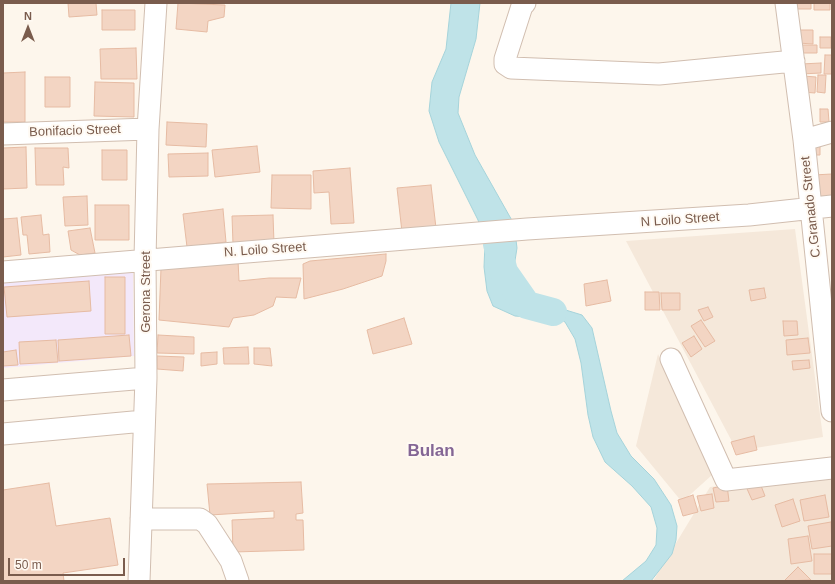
<!DOCTYPE html>
<style>
body{margin:0}
#map{position:relative;width:835px;height:584px;overflow:hidden;background:#fdf6ec;font-family:Helvetica,sans-serif}
canvas{display:block}
.frame{position:absolute;inset:0;border:4px solid #7a5c4d;pointer-events:none}
.north{position:absolute;left:8px;top:8px;width:40px;height:40px;-webkit-text-stroke:3px #fffaf3;paint-order:stroke;rotate:0deg;font-size:11px;font-weight:700;line-height:16px;text-align:center;color:#7a5c4d}
.north::after{content:'';display:block;margin:auto;width:14px;height:18px;background:#7a5c4d;clip-path:polygon(50% 0,100% 100%,50% 72%,0 100%)}
.scale{position:absolute;left:8px;top:558px;width:117px;height:18px;box-sizing:border-box;border:2px solid #7a5c4d;border-top:0;padding-left:5px;font-size:12px;line-height:14px;white-space:nowrap;color:#7a5c4d;-webkit-text-stroke:3px #fffaf3;paint-order:stroke}
</style>
<div id="map">
<canvas width="835" height="584"></canvas>
<div class="frame"></div>
<div class="north">N</div>
<div class="scale">50 m</div>
</div>
<script>
const g = document.querySelector('canvas').getContext('2d');
g.lineJoin = 'round';
function paint(path, color) { g.fillStyle = color; g.fill(path, 'evenodd'); }
const shape = rows => new Path2D(rows.map(r => 'M' + r).join(''));
function trace(path, color, width, dash) { g.strokeStyle = color; g.lineWidth = width; g.lineCap = dash ? 'butt' : 'round'; g.setLineDash(dash || []); g.stroke(path); }
function drawText(font, color, halo, rows, align = 'center') {
  g.font = font + ' Helvetica,sans-serif'; g.lineWidth = 4; g.setLineDash([]); g.textBaseline = 'middle'; g.strokeStyle = halo; g.fillStyle = color; for (const [text, x, y, turn = 0] of rows) {
    g.save(); g.translate(x, y); g.rotate((+turn || 0) * Math.PI / 180); g.textAlign = isNaN(turn) ? turn : align; if (halo) g.strokeText(text, 0, 0); g.fillText(text, 0, 0); g.restore();
  }
}
const residential = shape([
 [795,229,823,437,737,451,626,241],
 [658,354,712,475,682,502,636,446],
 [831,473,832,581,653,581,710,487]
]);
const education = shape([
 [133,271,134,356,3,368,3,282]
]);
const water = shape([
 [451,3,480,3,476,39,459,97,458,113,475,155,514,224,517,248,514,267,508,283,510,293,582,315,592,328,611,411,617,433,631,456,654,479,671,505,677,526,676,540,672,554,651,581,622,581,646,561,656,545,657,528,651,507,632,486,605,462,593,437,588,415,581,363,575,339,565,322,557,317,542,318,515,316,493,306,487,291,484,267,485,243,478,220,439,142,429,111,432,82,446,49,451,3]
]);
const river = shape([
 [497,244,504,272,527,305,553,312]
]);
const building = shape([
 [68,3,96,3,97,15,69,17,68,3],
 [178,3,225,5,224,17,208,21,207,32,176,29,178,3],
 [797,3,811,3,811,9,797,9,797,3],
 [814,3,830,3,830,10,814,10,814,3],
 [102,10,135,10,135,30,102,30,102,10],
 [799,30,813,30,813,44,798,43,799,30],
 [820,37,831,37,831,48,820,48,820,37],
 [800,45,817,45,817,53,800,53,800,45],
 [136,48,137,79,101,79,100,49,136,48],
 [825,55,832,55,832,74,824,74,825,55],
 [821,63,821,73,801,74,801,64,821,63],
 [25,72,25,122,3,122,3,73,25,72],
 [818,75,826,75,825,93,817,92,818,75],
 [803,76,816,77,815,93,802,92,803,76],
 [45,77,70,77,70,107,45,107,45,77],
 [95,82,134,83,134,117,94,116,95,82],
 [820,109,828,109,829,122,820,122,820,109],
 [167,122,207,124,206,147,166,145,167,122],
 [812,144,820,144,820,155,812,155,812,144],
 [257,146,260,172,215,177,212,150,257,146],
 [26,147,27,188,3,189,3,148,26,147],
 [35,148,68,148,69,168,63,167,64,185,36,185,35,148],
 [102,150,127,150,127,180,102,180,102,150],
 [208,153,208,176,169,177,168,154,208,153],
 [350,168,354,223,331,224,329,192,314,193,313,171,350,168],
 [832,174,832,198,815,199,813,175,832,174],
 [272,175,311,175,311,209,271,208,272,175],
 [431,185,436,228,402,232,397,188,431,185],
 [87,196,88,225,65,226,63,197,87,196],
 [95,205,129,205,129,240,95,240,95,205],
 [223,209,226,242,187,247,183,214,223,209],
 [41,215,43,235,49,234,50,252,29,254,27,235,23,235,21,217,41,215],
 [273,215,274,243,233,244,232,216,273,215],
 [17,218,21,255,3,257,3,219,17,218],
 [90,228,95,253,80,255,71,250,68,231,90,228],
 [386,254,386,261,382,276,343,289,304,299,303,264,310,261,386,254],
 [238,260,239,281,269,278,301,278,296,298,276,297,273,306,254,315,233,318,229,327,159,320,161,268,238,260],
 [105,277,125,277,125,334,105,334,105,277],
 [607,280,611,301,586,306,584,284,607,280],
 [89,281,91,311,7,317,4,287,89,281],
 [764,288,766,298,751,301,749,290,764,288],
 [645,292,659,292,660,310,645,310,645,292],
 [661,293,680,293,680,310,662,310,661,293],
 [708,307,713,317,704,321,698,310,708,307],
 [404,318,412,344,373,354,367,330,404,318],
 [701,320,715,341,705,347,691,326,701,320],
 [783,321,797,321,798,335,784,336,783,321],
 [129,335,131,356,59,361,58,340,129,335],
 [158,335,194,337,194,354,157,353,158,335],
 [694,336,702,349,691,357,682,343,694,336],
 [808,338,810,353,787,355,786,340,808,338],
 [56,340,58,362,20,364,19,342,56,340],
 [248,347,249,364,224,364,223,348,248,347],
 [254,348,270,348,272,366,254,364,254,348],
 [16,350,18,365,3,366,3,352,16,350],
 [217,352,217,364,201,366,201,353,217,352],
 [157,356,184,357,183,371,157,369,157,356],
 [809,360,810,368,793,370,792,361,809,360],
 [754,436,757,450,736,455,731,442,754,436],
 [758,478,765,496,752,500,744,482,758,478],
 [301,482,303,513,296,514,296,520,303,520,304,550,233,552,232,520,274,518,274,511,210,515,207,484,301,482],
 [49,483,56,526,110,518,118,565,63,573,64,581,3,581,3,490,49,483],
 [727,485,729,501,716,502,713,488,727,485],
 [712,494,714,508,701,511,697,496,712,494],
 [693,495,698,512,683,516,678,500,693,495],
 [825,495,829,517,804,521,800,500,825,495],
 [793,499,800,521,782,527,775,505,793,499],
 [831,522,832,546,812,549,808,526,831,522],
 [808,536,812,561,791,564,788,539,808,536],
 [814,554,832,554,832,574,814,574,814,554],
 [798,567,811,580,784,581,798,567]
]);
const minor = shape([
 [525,3,522,6,505,59,505,64,511,68,659,74,794,61],
 [786,3,804,140,832,411],
 [3,134,148,129],
 [804,140,832,132],
 [3,272,527,229,749,215,832,206],
 [671,359,726,480,832,468],
 [3,390,146,378],
 [3,434,144,421],
 [141,519,200,519,207,524,231,561,238,581],
 [139,581,146,378,145,259,148,129,156,3]
]);
const streetNames = [
 ["Bonifacio Street",75,131,-2],
 ["C.Granado Street",811,207,-96],
 ["N Loilo Street",680,220,-4],
 ["N. Loilo Street",265,250,-4],
 ["Gerona Street",146,292,-90]
];
const districtNames = [
 ["Bulan",431,451]
];
paint(residential, '#f5e8da');
paint(education, '#f3e8fa');
paint(water, '#bfe3e8');
trace(water, '#a5d3da', 1);
trace(river, '#bfe3e8', 28);
paint(building, '#f3d5c3');
trace(building, '#e6bba3', 1);
trace(minor, '#d1beb0', 23);
trace(minor, '#fff', 21);
drawText('13px', '#7a5c4d', '#fffaf3', streetNames);
drawText('bold 17px', '#846695', '#fffaf3', districtNames);
</script>
